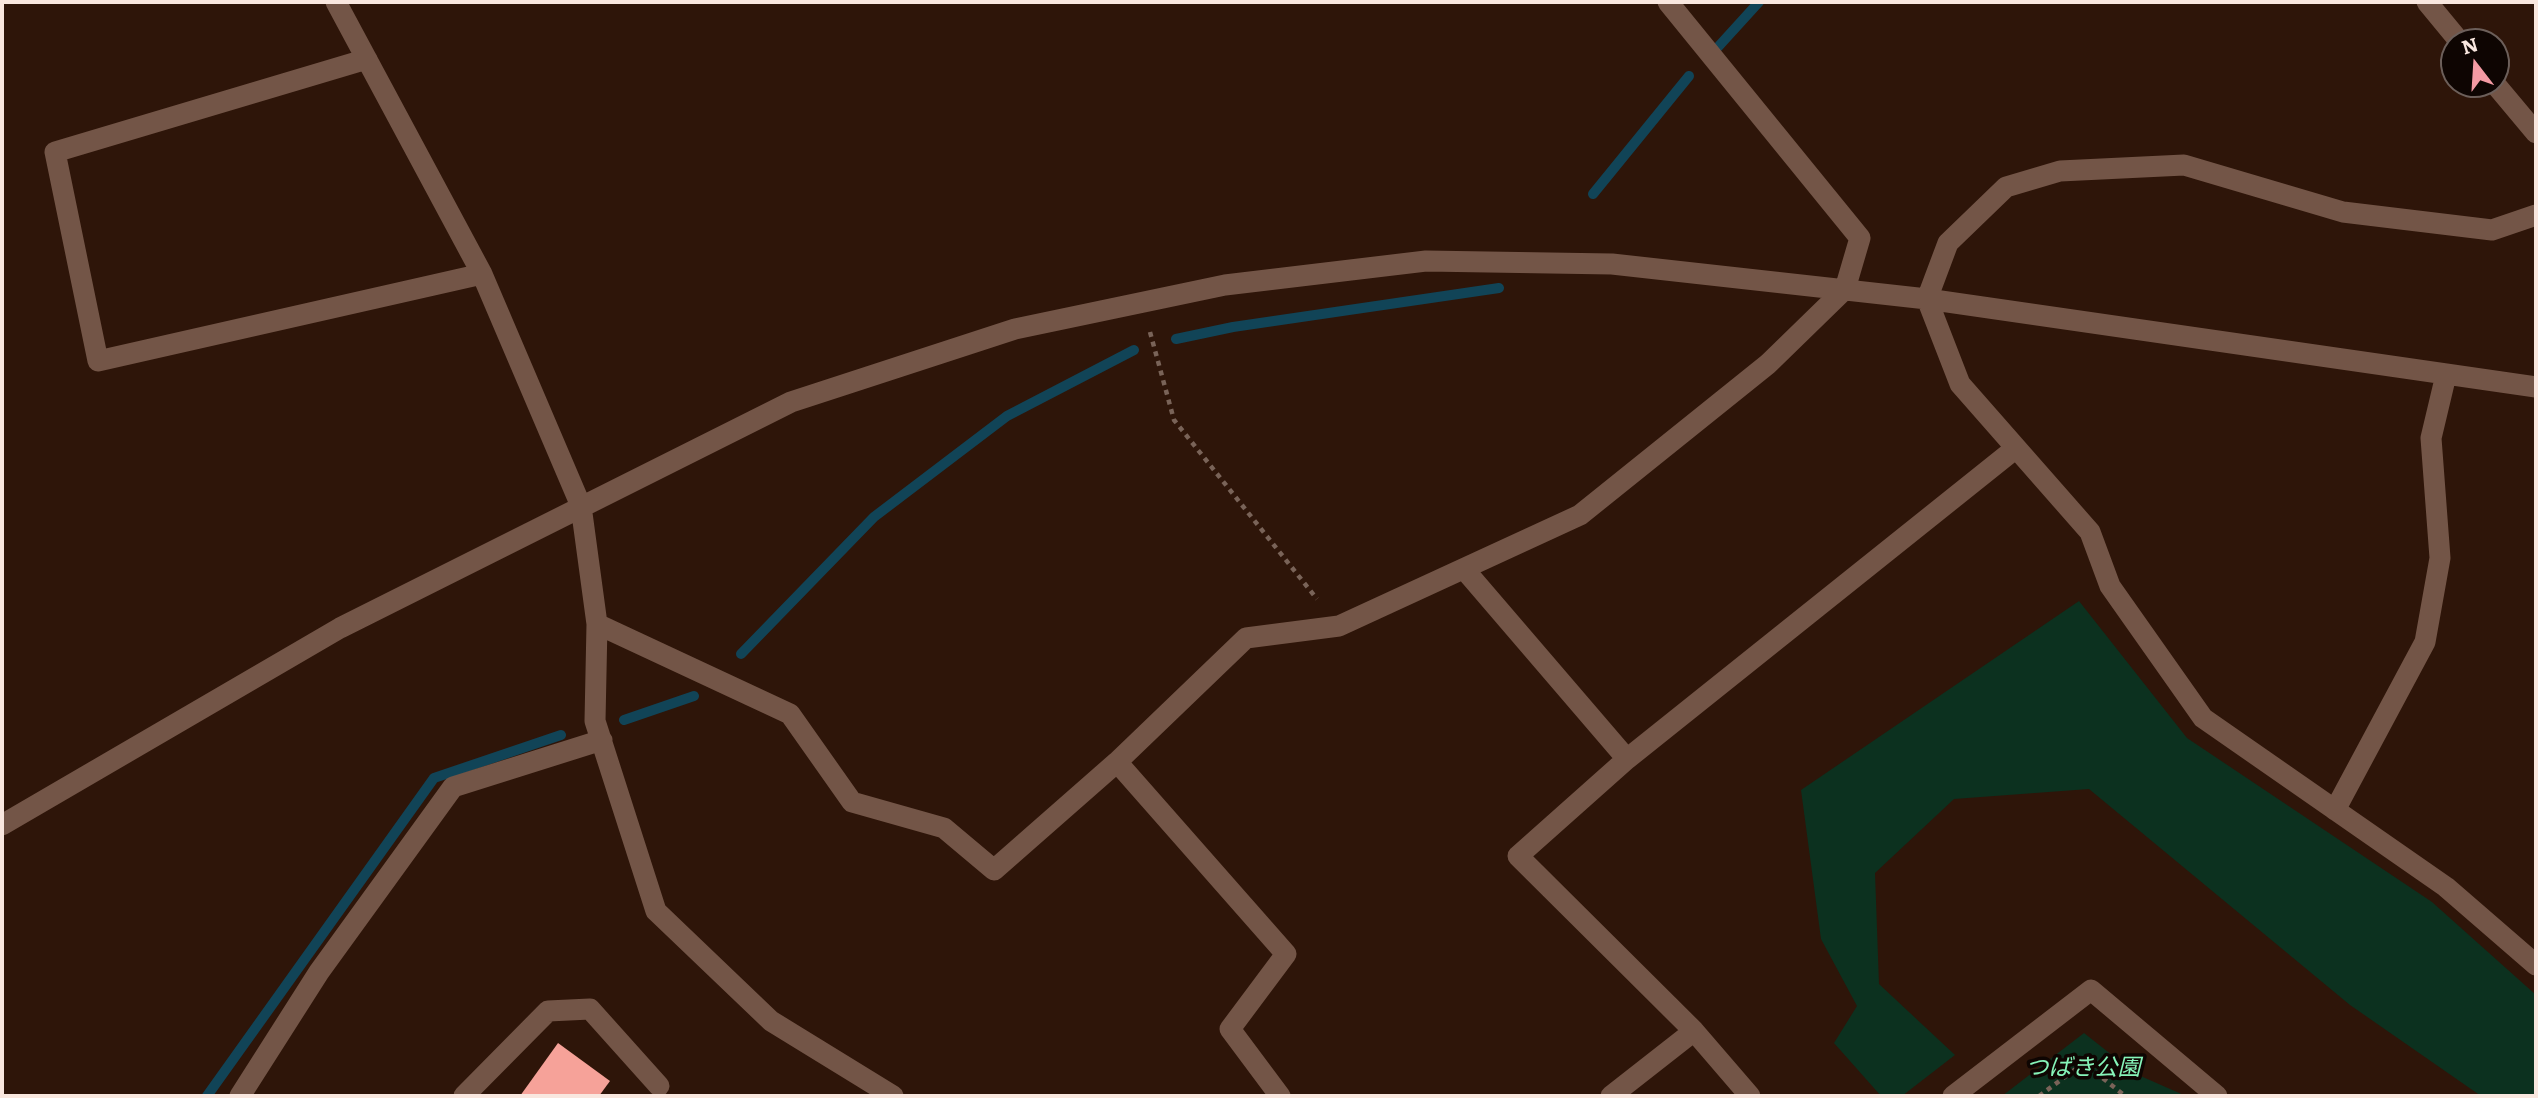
<!DOCTYPE html>
<meta charset="utf-8">
<style>
body{margin:0}
#map{position:relative;width:2538px;height:1098px;overflow:hidden;background:#2e1509;font-family:Literata,serif}
canvas{display:block}
.frame{position:absolute;inset:0;border:4px solid #f9e7df;pointer-events:none}
.north{position:absolute;left:2440px;top:28px;width:70px;height:70px;box-sizing:border-box;background:#0e0502;border:2px solid #6c5f5a;border-radius:50%;rotate:343deg;font-size:19px;font-weight:700;line-height:28px;text-align:center;color:#f9e7df}
.north::after{content:'';display:block;margin:auto;width:24px;height:32px;background:#f49aa3;clip-path:polygon(50% 0,100% 100%,50% 72%,0 100%)}
</style>
<div id="map">
<canvas width="2538" height="1098"></canvas>
<div class="frame"></div>
<div class="north">N</div>
</div>
<script>
const g = document.querySelector('canvas').getContext('2d');
g.lineJoin = 'round';
function paint(path, color) { g.fillStyle = color; g.fill(path, 'evenodd'); }
const shape = rows => new Path2D(rows.map(r => 'M' + r).join(''));
function trace(path, color, width, dash) { g.strokeStyle = color; g.lineWidth = width; g.lineCap = dash ? 'butt' : 'round'; g.setLineDash(dash || []); g.stroke(path); }
function drawText(font, color, halo, rows, align = 'center') {
  g.font = font + ' Literata,"Noto Sans JP",serif'; g.lineWidth = 7; g.setLineDash([]); g.textBaseline = 'middle'; g.strokeStyle = halo; g.fillStyle = color; for (const [text, x, y, turn = 0] of rows) {
    g.save(); g.translate(x, y); g.rotate((+turn || 0) * Math.PI / 180); g.textAlign = isNaN(turn) ? turn : align; if (halo) g.strokeText(text, 0, 0); g.fillText(text, 0, 0); g.restore();
  }
}
const green = shape([
 [2079,601,2187,738,2432,902,2536,995,2536,1096,2481,1096,2350,1005,2089,789,1954,799,1875,873,1879,984,1955,1055,1902,1096,1881,1096,1834,1043,1857,1006,1821,939,1801,790],
 [2084,1033,2136,1074,2186,1096,2002,1096]
]);
const stream = shape([
 [1718,47,1759,2],
 [1593,194,1689,76],
 [1176,339,1233,327,1499,288],
 [741,654,874,517,1007,416,1134,350],
 [624,720,694,696],
 [207,1096,434,778,561,735]
]);
const building = shape([
 [558,1043,610,1081,599,1096,520,1096]
]);
const path = shape([
 [1150,332,1174,420,1317,599],
 [2039,1096,2084,1063,2125,1096]
]);
const minor = shape([
 [336,2,482,274,581,506,597,624,595,721,656,911,771,1021,893,1096],
 [2427,2,2460,42],
 [367,59,55,152,98,361,482,274],
 [2495,84,2536,133],
 [2536,215,2492,230,2343,212,2184,165,2060,171,2006,187,1948,243,1927,299,1960,384,2090,532,2110,586,2203,718,2446,887,2536,965],
 [1464,569,1627,759],
 [597,624,790,714,852,802,944,828,994,870,1117,762,1246,638,1339,626,1580,515,1768,364,1845,289,1860,238,1668,2],
 [1117,762,1286,954,1230,1029,1280,1096],
 [2335,810,2425,642,2440,558,2431,438,2446,375],
 [2,825,340,628,791,402,1015,329,1225,285,1426,261,1612,264,1927,299,2536,387],
 [1694,1031,1518,856,1627,759,2016,448],
 [240,1096,319,972,453,787,602,740],
 [464,1096,548,1011,590,1009,659,1086],
 [1611,1096,1694,1031,1750,1096],
 [1953,1096,2091,990,2217,1096]
]);
const parkNames = [
 ["つばき公園",2083,1068]
];
paint(green, '#0c311f');
trace(stream, '#114457', 10);
paint(building, '#f6a299');
trace(path, '#796358', 4.5, [5, 5]);
trace(minor, '#735547', 21);
drawText('italic 23px', '#86f4b9', '#0e0502', parkNames);
</script>
